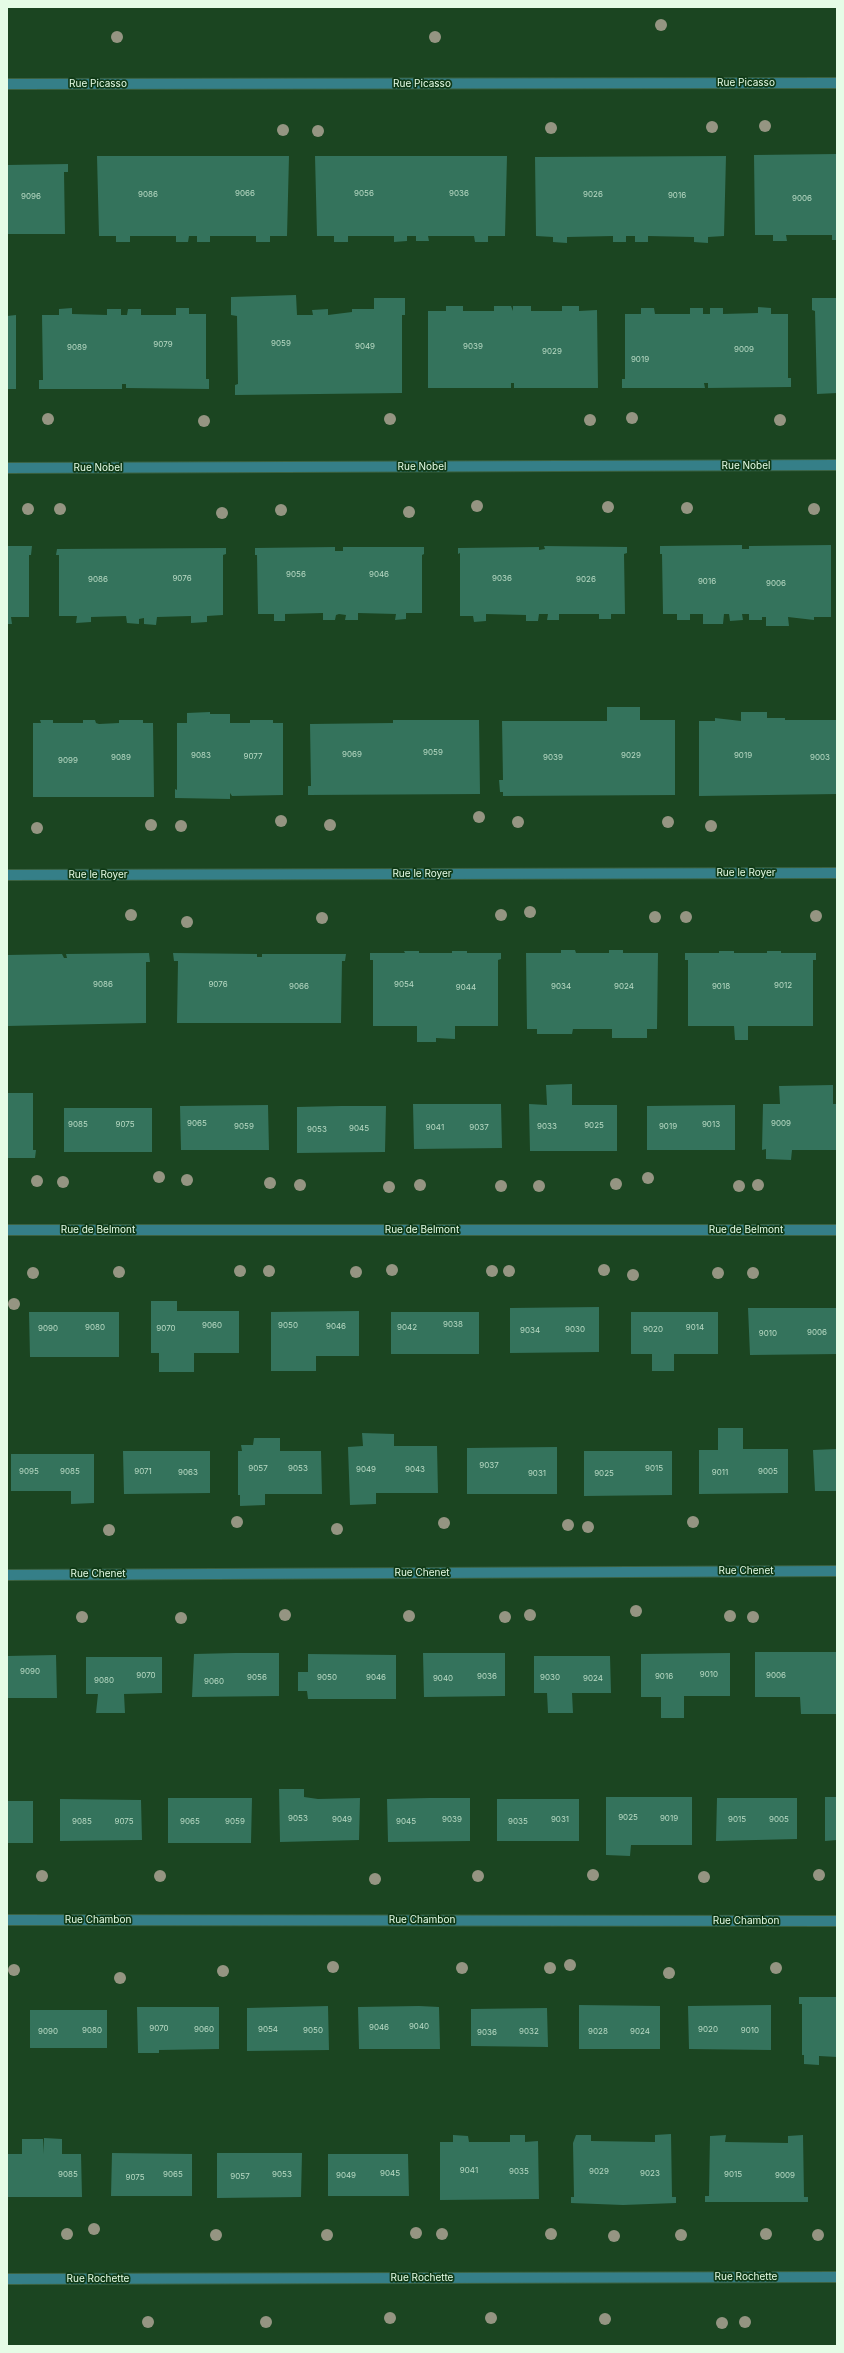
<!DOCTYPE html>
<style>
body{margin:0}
#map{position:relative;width:844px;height:2353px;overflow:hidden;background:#1b4521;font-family:Inter,sans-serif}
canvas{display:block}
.frame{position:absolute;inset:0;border:8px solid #e5fce6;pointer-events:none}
</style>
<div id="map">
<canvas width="844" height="2353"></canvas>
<div class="frame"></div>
</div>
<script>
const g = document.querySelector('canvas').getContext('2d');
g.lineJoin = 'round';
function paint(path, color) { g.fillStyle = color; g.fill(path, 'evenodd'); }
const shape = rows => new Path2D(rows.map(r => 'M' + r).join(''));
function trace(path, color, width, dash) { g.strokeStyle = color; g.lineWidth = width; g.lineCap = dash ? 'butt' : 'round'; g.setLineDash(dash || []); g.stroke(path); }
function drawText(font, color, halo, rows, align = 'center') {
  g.font = font + ' Inter,sans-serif'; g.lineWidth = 3.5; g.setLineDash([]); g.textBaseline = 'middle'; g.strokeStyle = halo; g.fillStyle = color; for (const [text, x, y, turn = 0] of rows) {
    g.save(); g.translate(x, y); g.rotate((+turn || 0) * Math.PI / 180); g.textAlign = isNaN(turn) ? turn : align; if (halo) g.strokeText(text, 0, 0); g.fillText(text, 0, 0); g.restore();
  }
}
const building = shape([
 [837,154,837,240,832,240,832,235,786,235,787,241,773,241,773,235,755,235,754,155],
 [97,156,289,156,287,236,270,236,270,242,256,242,256,236,210,236,210,242,197,242,197,236,189,236,188,242,176,242,176,236,130,236,130,242,116,242,116,236,99,236],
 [315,156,507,156,505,236,488,236,488,242,475,242,474,236,428,236,429,241,416,241,416,236,407,236,407,241,394,242,394,236,348,236,348,242,334,242,334,236,317,236],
 [726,156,724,236,708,237,708,243,694,242,694,237,648,236,648,242,635,242,635,236,626,236,626,242,613,242,613,236,567,237,567,243,553,242,553,237,536,236,535,157],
 [68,164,68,172,64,172,65,234,7,234,7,165],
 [296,295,297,315,313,315,312,310,328,309,328,315,352,312,352,309,374,309,374,298,405,298,405,315,402,315,402,393,235,395,235,385,238,384,237,316,231,315,231,297],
 [812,298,837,298,837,393,817,394,815,311,812,310],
 [446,306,463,306,463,311,494,311,494,306,511,306,513,311,513,306,531,306,531,311,562,311,562,306,579,306,579,311,597,310,598,388,514,388,514,383,511,383,511,388,428,388,428,311,446,311],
 [758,307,771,308,771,314,788,314,788,378,791,378,791,387,708,388,708,383,704,383,705,388,622,388,622,379,625,379,625,314,641,314,641,308,654,308,655,314,690,314,690,308,703,308,703,314,710,314,710,308,723,308,723,314,758,313],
 [72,308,72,314,107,315,107,309,121,309,121,315,127,315,128,309,141,309,141,315,176,315,176,308,189,308,189,314,206,314,206,379,209,379,209,389,126,388,126,384,122,384,122,389,39,389,39,380,43,380,42,315,59,315,59,309],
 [16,315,16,389,7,389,7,316],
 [742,545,742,549,749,549,749,546,831,545,831,617,814,617,814,620,788,617,789,626,766,626,766,617,762,617,762,620,749,620,749,614,742,614,743,620,730,621,729,614,724,614,723,624,703,624,703,614,690,614,690,620,677,620,677,614,663,614,662,554,660,554,660,546],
 [7,546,32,546,31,555,29,555,29,617,11,617,12,624,7,624],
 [544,546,627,547,627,553,624,554,625,614,611,614,611,619,599,619,599,614,559,614,559,620,547,620,548,614,539,614,538,621,526,621,526,615,486,614,486,621,474,622,473,616,460,616,460,553,458,554,458,548,539,547,539,550,545,549],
 [335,547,335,551,343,551,343,547,424,547,424,554,422,555,422,613,406,613,406,619,395,620,396,614,358,613,358,620,345,620,346,615,339,614,336,615,335,620,323,620,323,613,285,614,285,621,274,621,274,614,258,614,257,555,255,555,255,548],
 [226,548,226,554,223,555,223,615,207,616,207,622,191,623,191,616,157,617,156,625,144,624,144,618,139,619,139,624,127,623,126,616,91,617,91,622,76,623,77,616,59,616,59,555,56,555,57,549],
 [607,707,640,707,640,720,675,720,675,795,503,796,503,792,500,792,499,780,503,780,502,721,607,721],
 [210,712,210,714,230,714,230,723,250,723,250,720,273,720,273,723,283,723,283,795,232,796,230,793,230,799,175,798,175,789,177,790,177,723,187,723,187,713],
 [741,712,767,712,767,718,785,718,785,720,837,720,837,794,699,796,699,721,715,721,715,718,741,721],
 [40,720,53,720,53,723,83,723,83,720,95,720,96,723,99,724,119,723,119,720,143,720,143,723,153,723,154,797,33,797,33,723,41,723],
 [393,720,479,720,480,794,308,795,308,786,311,786,310,724,393,723],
 [561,950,575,950,576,953,609,953,609,950,623,950,623,953,658,953,657,1029,647,1029,647,1038,612,1038,612,1029,573,1029,572,1034,537,1034,537,1029,527,1029,526,953,561,953],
 [404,951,419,951,419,953,452,953,452,951,467,951,467,953,501,953,501,959,498,960,498,1026,455,1026,455,1039,436,1038,436,1042,417,1042,417,1026,373,1026,373,960,370,960,370,953,405,953],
 [719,951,734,951,734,953,767,953,767,951,781,951,781,953,816,953,816,960,813,960,813,1026,748,1026,748,1040,735,1040,734,1026,688,1026,688,960,685,960,685,953,719,953],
 [149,953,150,962,146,962,146,1023,7,1026,7,955,62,954,64,958,67,958,66,954],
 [173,953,257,954,257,957,262,957,262,954,346,954,345,961,342,961,341,1023,177,1023,178,961,174,961],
 [572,1084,572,1105,617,1105,617,1151,530,1151,529,1104,547,1105,546,1085],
 [833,1085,833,1104,837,1104,837,1150,792,1150,791,1160,766,1159,766,1149,762,1150,763,1104,780,1104,779,1086],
 [7,1093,33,1093,33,1150,36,1150,35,1158,7,1158],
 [413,1104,501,1104,502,1148,414,1149],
 [268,1105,269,1150,181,1150,180,1106],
 [735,1105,735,1150,647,1150,647,1106],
 [341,1106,386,1106,385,1152,297,1153,297,1107],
 [64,1108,152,1108,152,1152,64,1152],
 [151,1301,177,1301,177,1311,239,1311,239,1353,194,1353,194,1372,159,1372,159,1353,151,1353],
 [599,1307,599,1352,510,1353,510,1308],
 [748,1308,837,1308,837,1354,750,1355],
 [359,1311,359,1356,316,1356,316,1371,271,1371,271,1312],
 [29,1312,119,1312,119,1357,30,1357],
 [391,1312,479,1312,479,1354,391,1354],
 [631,1312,718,1312,718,1354,674,1354,674,1371,652,1371,652,1354,631,1354],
 [718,1428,743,1428,743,1449,788,1449,788,1493,699,1494,699,1450,718,1450],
 [362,1433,394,1434,394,1446,437,1446,438,1493,376,1493,376,1504,350,1505,348,1447,363,1446],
 [254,1438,280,1438,280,1451,321,1451,322,1494,265,1494,265,1505,240,1506,240,1495,238,1495,238,1451,242,1451,241,1445,253,1445],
 [557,1447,557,1494,467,1494,467,1448],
 [837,1449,837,1491,815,1491,813,1450],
 [123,1451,210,1451,210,1493,124,1494],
 [584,1451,672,1451,672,1495,584,1496],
 [11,1454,94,1454,94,1503,71,1504,71,1491,11,1491],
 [755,1652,837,1652,837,1714,801,1714,800,1697,755,1697],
 [235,1653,279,1653,279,1696,192,1697,194,1654],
 [423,1653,505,1653,505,1696,424,1697],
 [730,1653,730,1696,684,1696,684,1718,661,1718,661,1697,641,1697,641,1654],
 [308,1654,396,1655,396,1699,308,1699,307,1691,298,1691,298,1672,308,1672],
 [56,1655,57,1698,7,1698,7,1656],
 [534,1656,610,1656,611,1693,572,1693,573,1713,548,1713,547,1693,534,1693],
 [86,1657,162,1657,162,1693,124,1694,125,1713,96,1713,98,1694,86,1694],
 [279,1789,304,1789,304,1797,318,1799,360,1798,359,1840,280,1842],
 [606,1797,692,1797,692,1845,631,1845,630,1856,606,1855],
 [825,1797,837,1797,837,1840,825,1841],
 [168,1798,252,1798,251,1843,168,1843],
 [429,1798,470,1798,470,1841,388,1842,387,1799],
 [717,1798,797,1798,797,1839,716,1841],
 [60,1799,141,1800,142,1840,60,1841],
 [497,1799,579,1799,579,1841,497,1841],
 [7,1801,33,1801,33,1843,7,1843],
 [799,1997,837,1997,837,2057,819,2056,819,2065,804,2064,804,2055,802,2055,802,2004,799,2004],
 [579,2005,660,2006,660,2049,579,2049],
 [771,2005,771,2050,689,2049,688,2006],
 [328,2006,329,2050,247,2051,247,2008],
 [419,2006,439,2007,440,2049,359,2049,358,2007],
 [137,2007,219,2007,219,2049,159,2050,159,2053,138,2053],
 [547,2008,548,2047,471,2046,471,2009],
 [30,2010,107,2010,107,2048,30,2048],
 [671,2134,672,2197,676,2197,676,2203,623,2205,571,2203,571,2197,574,2197,573,2143,576,2135,591,2135,591,2141,655,2142,655,2135],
 [453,2135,468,2136,469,2142,510,2142,510,2135,525,2135,525,2142,538,2141,539,2199,440,2200,440,2142,453,2142],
 [726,2135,725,2142,788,2143,788,2136,803,2135,804,2197,808,2197,808,2202,705,2202,705,2196,709,2196,710,2136],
 [44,2138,62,2139,62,2154,81,2154,82,2197,7,2197,7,2154,22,2154,22,2139,43,2139,44,2154],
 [112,2153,192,2154,192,2196,111,2196],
 [217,2153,302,2153,301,2197,217,2198],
 [328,2154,408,2154,409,2196,328,2196]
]);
const minor = shape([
 [7,84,837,83],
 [7,468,837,465],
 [7,875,837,873],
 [7,1230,837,1230],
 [7,1575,837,1571],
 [7,1920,837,1921],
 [7,2279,837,2277]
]);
const trees = [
 [661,25],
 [117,37],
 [435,37],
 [765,126],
 [712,127],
 [551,128],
 [283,130],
 [318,131],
 [632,418],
 [48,419],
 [390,419],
 [590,420],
 [780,420],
 [204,421],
 [477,506],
 [608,507],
 [687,508],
 [28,509],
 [60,509],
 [814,509],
 [281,510],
 [409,512],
 [222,513],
 [479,817],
 [281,821],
 [518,822],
 [668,822],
 [151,825],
 [330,825],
 [181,826],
 [711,826],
 [37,828],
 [530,912],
 [131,915],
 [501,915],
 [816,916],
 [655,917],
 [686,917],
 [322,918],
 [187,922],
 [159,1177],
 [648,1178],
 [187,1180],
 [37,1181],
 [63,1182],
 [270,1183],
 [616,1184],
 [300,1185],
 [420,1185],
 [758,1185],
 [501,1186],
 [539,1186],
 [739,1186],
 [389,1187],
 [392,1270],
 [604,1270],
 [240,1271],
 [269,1271],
 [492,1271],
 [509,1271],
 [119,1272],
 [356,1272],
 [33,1273],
 [718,1273],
 [753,1273],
 [633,1275],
 [14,1304],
 [237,1522],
 [693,1522],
 [444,1523],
 [568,1525],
 [588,1527],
 [337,1529],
 [109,1530],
 [636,1611],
 [285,1615],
 [530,1615],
 [409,1616],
 [730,1616],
 [82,1617],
 [505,1617],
 [753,1617],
 [181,1618],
 [593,1875],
 [819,1875],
 [42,1876],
 [160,1876],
 [478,1876],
 [704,1877],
 [375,1879],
 [570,1965],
 [333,1967],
 [462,1968],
 [550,1968],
 [776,1968],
 [14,1970],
 [223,1971],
 [669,1973],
 [120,1978],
 [94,2229],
 [416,2233],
 [67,2234],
 [442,2234],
 [551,2234],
 [766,2234],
 [216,2235],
 [327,2235],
 [681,2235],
 [818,2235],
 [614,2236],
 [390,2318],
 [491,2318],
 [605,2319],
 [148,2322],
 [266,2322],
 [745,2322],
 [722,2323]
];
const numberNames = [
 ["9066",245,194],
 ["9056",364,194],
 ["9036",459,194],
 ["9086",148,195],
 ["9026",593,195],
 ["9016",677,196],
 ["9096",31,197],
 ["9006",802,199],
 ["9059",281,344],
 ["9079",163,345],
 ["9049",365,347],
 ["9039",473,347],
 ["9089",77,348],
 ["9009",744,350],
 ["9029",552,352],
 ["9019",640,360],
 ["9056",296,575],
 ["9046",379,575],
 ["9076",182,579],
 ["9036",502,579],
 ["9086",98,580],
 ["9026",586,580],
 ["9016",707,582],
 ["9006",776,584],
 ["9059",433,753],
 ["9069",352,755],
 ["9083",201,756],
 ["9029",631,756],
 ["9019",743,756],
 ["9077",253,757],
 ["9089",121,758],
 ["9039",553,758],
 ["9003",820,758],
 ["9099",68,761],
 ["9086",103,985],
 ["9076",218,985],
 ["9054",404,985],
 ["9012",783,986],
 ["9066",299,987],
 ["9034",561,987],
 ["9024",624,987],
 ["9018",721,987],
 ["9044",466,988],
 ["9065",197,1124],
 ["9009",781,1124],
 ["9085",78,1125],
 ["9075",125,1125],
 ["9013",711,1125],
 ["9025",594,1126],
 ["9059",244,1127],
 ["9033",547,1127],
 ["9019",668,1127],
 ["9041",435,1128],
 ["9037",479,1128],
 ["9045",359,1129],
 ["9053",317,1130],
 ["9038",453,1325],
 ["9060",212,1326],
 ["9050",288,1326],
 ["9046",336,1327],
 ["9080",95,1328],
 ["9042",407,1328],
 ["9014",695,1328],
 ["9090",48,1329],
 ["9070",166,1329],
 ["9030",575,1330],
 ["9020",653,1330],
 ["9034",530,1331],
 ["9006",817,1333],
 ["9010",768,1334],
 ["9037",489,1466],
 ["9057",258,1469],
 ["9053",298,1469],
 ["9015",654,1469],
 ["9049",366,1470],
 ["9043",415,1470],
 ["9095",29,1472],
 ["9085",70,1472],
 ["9071",143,1472],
 ["9005",768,1472],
 ["9063",188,1473],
 ["9011",720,1473],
 ["9031",537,1474],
 ["9025",604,1474],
 ["9090",30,1672],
 ["9010",709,1675],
 ["9070",146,1676],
 ["9006",776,1676],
 ["9036",487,1677],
 ["9016",664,1677],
 ["9056",257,1678],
 ["9050",327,1678],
 ["9046",376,1678],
 ["9030",550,1678],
 ["9040",443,1679],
 ["9024",593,1679],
 ["9080",104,1681],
 ["9060",214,1682],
 ["9025",628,1818],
 ["9053",298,1819],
 ["9019",669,1819],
 ["9049",342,1820],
 ["9039",452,1820],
 ["9031",560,1820],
 ["9015",737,1820],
 ["9005",779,1820],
 ["9085",82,1822],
 ["9075",124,1822],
 ["9065",190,1822],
 ["9059",235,1822],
 ["9045",406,1822],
 ["9035",518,1822],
 ["9040",419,2027],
 ["9046",379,2028],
 ["9070",159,2029],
 ["9060",204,2030],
 ["9054",268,2030],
 ["9020",708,2030],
 ["9080",92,2031],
 ["9050",313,2031],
 ["9010",750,2031],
 ["9090",48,2032],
 ["9032",529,2032],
 ["9028",598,2032],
 ["9024",640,2032],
 ["9036",487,2033],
 ["9041",469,2171],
 ["9035",519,2172],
 ["9029",599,2172],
 ["9045",390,2174],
 ["9023",650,2174],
 ["9085",68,2175],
 ["9065",173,2175],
 ["9053",282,2175],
 ["9015",733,2175],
 ["9049",346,2176],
 ["9009",785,2176],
 ["9057",240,2177],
 ["9075",135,2178]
];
const streetNames = [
 ["Rue Picasso",746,83],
 ["Rue Picasso",98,84],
 ["Rue Picasso",422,84],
 ["Rue Nobel",746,466],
 ["Rue Nobel",422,467],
 ["Rue Nobel",98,468],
 ["Rue le Royer",746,873],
 ["Rue le Royer",422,874],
 ["Rue le Royer",98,875],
 ["Rue de Belmont",98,1230],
 ["Rue de Belmont",422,1230],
 ["Rue de Belmont",746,1230],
 ["Rue Chenet",746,1571],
 ["Rue Chenet",422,1573],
 ["Rue Chenet",98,1574],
 ["Rue Chambon",98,1920],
 ["Rue Chambon",422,1920],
 ["Rue Chambon",746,1921],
 ["Rue Rochette",746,2277],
 ["Rue Rochette",422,2278],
 ["Rue Rochette",98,2279]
];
paint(building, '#34735c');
trace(minor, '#3b6241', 12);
trace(minor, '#357f88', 10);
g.fillStyle = '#959582';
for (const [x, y] of trees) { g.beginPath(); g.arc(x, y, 6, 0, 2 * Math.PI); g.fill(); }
drawText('8px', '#b9dac4', null, numberNames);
drawText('10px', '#e5fce6', '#103a17', streetNames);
</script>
